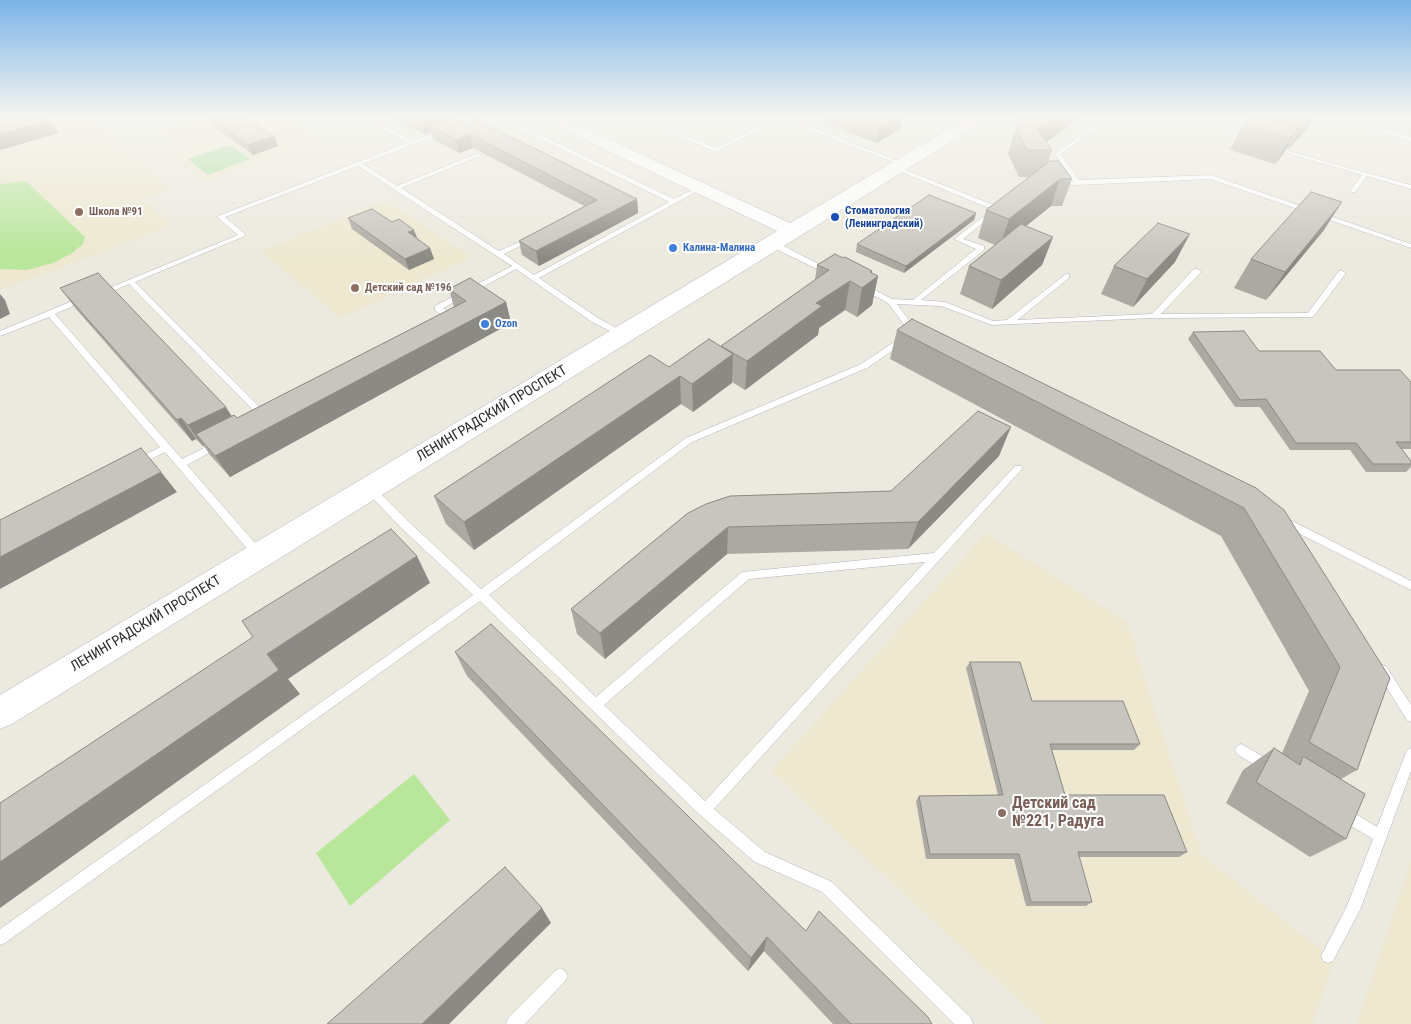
<!DOCTYPE html>
<meta charset="utf-8">
<style>
body{margin:0}
canvas{display:block;background:#ece9de}
</style>
<canvas width="1411" height="1024"></canvas>
<script>
const g = document.querySelector('canvas').getContext('2d');
g.lineJoin = 'round';
function paint(path, color) { g.fillStyle = color; g.fill(path, 'evenodd'); }
const shape = rows => new Path2D(rows.map(r => 'M' + r).join(''));
function trace(path, color, width, dash) { g.strokeStyle = color; g.lineWidth = width; g.lineCap = dash ? 'butt' : 'round'; g.setLineDash(dash || []); g.stroke(path); }
function drawText(font, color, halo, rows, align = 'center') {
  g.font = font + ' "Roboto Condensed",sans-serif'; g.lineWidth = 4; g.setLineDash([]); g.textBaseline = 'middle'; g.strokeStyle = halo; g.fillStyle = color; for (const [text, x, y, turn = 0] of rows) {
    g.save(); g.translate(x, y); g.rotate((+turn || 0) * Math.PI / 180); g.textAlign = isNaN(turn) ? turn : align; if (halo) g.strokeText(text, 0, 0); g.fillText(text, 0, 0); g.restore();
  }
}
const education = shape([
 [0,115,84,115,172,189,144,199,173,225,0,290],
 [215,115,281,115,321,140,204,182,173,156,188,150,162,132],
 [386,200,471,257,341,318,261,251],
 [986,533,1127,622,1201,854,1334,960,1313,1024,1045,1024,771,771],
 [1411,860,1411,1024,1356,1024]
]);
const green = shape([
 [230,145,250,159,208,175,188,159]
]);
const pitch = shape([
 [26,181,85,237,83,244,72,253,53,263,27,270,0,269,0,184],
 [414,774,450,820,350,906,316,853]
]);
const lane = shape([
 [359,115,366,115,412,141,482,115,489,115,363,164,397,186,476,154,480,154,480,156,401,188,499,251,530,237,534,237,534,239,504,254,534,275,669,202,492,115,499,115,674,199,698,187,703,188,539,278,598,318,625,333,625,337,622,337,592,322,516,269,443,308,458,320,454,322,451,322,435,310,435,306,512,266,358,166,225,217,245,234,245,236,135,282,269,417,268,419,262,419,129,284,104,295,101,295,97,293,238,235,218,218,218,216,407,143,359,115],
 [631,115,638,115,715,148,779,116,789,115,786,117,906,164,901,165,781,119,715,152,631,115],
 [1108,115,1114,115,1061,154,1079,180,1211,175,1411,244,1411,248,1210,179,1078,185,1057,184,1057,182,1059,181,1073,181,1055,154,1056,153,1108,115],
 [1213,115,1219,115,1241,135,1252,139,1249,141,1237,137,1213,115],
 [1322,115,1330,115,1411,137,1411,141,1322,115],
 [1270,146,1411,185,1411,189,1367,176,1355,192,1351,192,1350,191,1362,175,1270,148,1270,146],
 [894,167,898,167,996,206,1004,202,1007,204,999,210,995,211,995,213,963,239,984,246,984,250,921,300,945,302,993,321,1007,320,1066,274,1069,274,1069,278,1017,320,1152,314,1194,269,1197,269,1201,271,1200,273,1161,314,1308,313,1339,271,1342,271,1346,273,1313,317,1310,317,1154,318,992,325,941,306,897,304,918,332,914,334,911,334,888,303,860,288,861,286,867,286,892,299,913,300,976,249,954,239,991,211,994,210,894,169,894,167],
 [770,242,776,242,832,271,831,273,825,273,770,246,770,242],
 [82,297,88,297,89,299,55,314,182,459,214,443,220,443,222,445,220,447,187,465,263,552,264,555,263,558,255,558,165,452,139,465,133,465,131,463,133,461,160,447,49,317,0,336,0,331,82,297],
 [905,335,908,336,908,340,867,368,692,442,489,595,596,697,742,572,934,553,1015,466,1021,466,1023,468,1021,470,714,809,765,852,832,882,971,1018,973,1024,954,1024,822,892,755,862,700,815,480,601,5,943,0,945,0,929,473,595,400,527,367,492,365,489,367,486,373,486,408,521,481,589,686,438,861,364,905,335],
 [925,562,705,801,604,705,749,579,925,562],
 [1290,520,1411,581,1411,590,1286,527,1285,524,1286,521,1290,520],
 [1382,665,1386,666,1411,705,1411,722,1407,720,1378,674,1376,670,1378,666,1382,665],
 [1241,744,1274,763,1275,767,1274,771,1269,773,1264,771,1237,754,1235,750,1237,746,1241,744],
 [1411,748,1411,771,1360,910,1333,961,1328,963,1323,961,1321,956,1347,906,1373,839,1338,818,1336,813,1338,808,1343,806,1377,827,1407,750,1411,748],
 [560,968,565,971,568,976,565,981,525,1024,506,1024,508,1018,555,971,560,968]
]);
const secondary = shape([
 [536,115,556,115,790,223,972,115,991,115,989,118,800,236,12,724,0,729,0,695,777,231,538,118,536,115]
]);
const wall = shape([
 [387,115,443,115,446,119,465,123,637,199,638,213,539,266,522,255,519,241,584,206,473,148,459,153,433,139,431,132,424,134],
 [823,115,909,115,902,118,900,129,877,143,822,122],
 [1026,115,1084,115,1046,142,1052,150,1048,163,1072,179,1062,206,1051,206,1026,226,1053,237,1042,265,992,309,960,294,969,266,995,245,978,238,986,210,1030,177,1019,177,1008,154,1018,120],
 [1260,115,1315,115,1306,130,1288,149,1287,148,1283,154,1275,164,1230,150,1243,124,1259,116],
 [208,116,278,146,253,155,213,126],
 [976,213,974,220,904,273,856,252,857,244],
 [348,218,417,239,430,248,434,259,409,270,352,229],
 [1324,230,1266,300,1234,288,1251,259],
 [843,258,872,271,872,273,878,276,872,305,857,317,845,310,819,328,818,335,745,390,732,382,693,412,681,404,474,550,446,524,434,496,669,367,721,347,721,346,815,280,817,265],
 [1175,262,1133,307,1101,294,1114,266],
 [60,288,232,416,237,418,454,307,449,289,506,302,511,323,230,477,210,455,204,446,203,446,196,439,192,441,76,309],
 [897,330,1256,488,1390,678,1357,770,1341,779,1346,839,1310,857,1226,803,1243,770,1274,748,1282,753,1309,691,1221,536,890,359],
 [1193,332,1259,351,1336,370,1411,382,1411,449,1402,449,1411,461,1411,467,1406,472,1366,472,1350,450,1290,450,1260,407,1235,407,1188,339],
 [999,456,908,549,727,554,605,659,577,634,571,609,688,513,891,491],
 [455,652,806,931,932,1024,833,1024,764,951,748,971,467,676],
 [970,662,1032,701,1140,744,1134,750,1052,750,1065,795,1187,852,1179,857,1079,857,1092,902,1086,906,1026,906,1014,859,926,859,916,801,919,796,998,795,966,668]
]);
const shadedWall = shape([
 [892,115,909,115,902,118,900,129,877,143,879,127],
 [1057,115,1084,115,1035,150,1037,129],
 [1309,115,1315,115,1306,130,1288,149,1307,117],
 [445,116,447,126,429,126,431,132,424,134,421,124],
 [50,120,59,133,0,150,0,134],
 [1298,128,1283,154,1275,164,1290,138],
 [470,134,473,148,459,153,456,140],
 [274,136,278,146,253,155,248,145],
 [1060,179,1051,206,1000,247,1009,219],
 [637,199,638,213,539,266,536,251],
 [1342,202,1324,230,1266,300,1285,272],
 [976,213,974,220,904,273,906,266],
 [414,230,418,240,408,232],
 [1190,234,1175,262,1133,307,1147,279],
 [1053,237,1042,265,992,309,1001,280],
 [430,248,434,259,409,270,405,259],
 [872,271,870,282,878,276,872,305,857,317,862,288,870,272],
 [850,281,845,310,819,328,818,335,745,390,747,361,816,303],
 [0,294,5,300,10,314,0,319],
 [506,302,511,323,230,477,215,456],
 [733,354,732,383,693,412,692,384],
 [680,376,681,404,474,550,464,522],
 [226,407,239,428,196,434,204,446,203,446,188,425],
 [181,418,196,439,192,441,177,420],
 [1011,427,999,456,908,549,918,522],
 [161,472,177,492,0,589,0,557],
 [728,527,727,554,605,659,600,633],
 [417,556,430,583,288,679,300,694,0,908,0,862,267,654],
 [542,908,551,923,449,1024,422,1024],
 [767,937,764,951,748,971,751,958]
]);
const building = shape([
 [0,115,45,115,50,120,0,134,0,115],
 [213,115,241,115,274,136,248,145,208,116,213,115],
 [403,115,443,115,445,116,421,124,403,115],
 [844,115,901,115,879,127,844,115],
 [1026,115,1057,115,1037,129,1052,150,1027,150,1016,128,1018,120,1026,115],
 [1256,115,1298,128,1290,138,1243,124,1256,115],
 [1298,115,1309,115,1307,117,1298,115],
 [452,117,465,123,475,119,637,199,536,251,519,241,597,200,470,134,456,140,429,126,452,117],
 [1050,161,1059,161,1072,179,1060,179,1009,219,986,210,1050,161],
 [1311,192,1342,202,1285,272,1251,259,1311,192],
 [929,195,976,213,906,266,857,244,929,195],
 [372,209,392,222,399,219,414,230,408,232,430,248,405,259,348,218,372,209],
 [1158,223,1190,234,1147,279,1114,266,1158,223],
 [1021,224,1053,237,1001,280,969,266,1021,224],
 [835,254,843,258,845,257,872,271,870,272,878,276,862,288,850,281,816,303,822,306,747,361,721,346,829,270,817,265,835,254],
 [98,273,226,407,188,425,181,418,177,420,60,288,98,273],
 [470,278,506,302,215,456,196,434,234,415,237,418,466,301,449,289,470,278],
 [912,319,1256,488,1284,510,1390,678,1357,770,1309,742,1340,667,1244,508,897,330,912,319],
 [1244,331,1259,351,1320,351,1336,370,1400,370,1411,382,1411,442,1396,442,1411,461,1411,464,1373,464,1356,443,1296,443,1266,399,1240,400,1193,332,1244,331],
 [709,339,733,354,692,384,680,376,464,522,434,496,650,355,669,367,709,339],
 [978,411,1011,427,918,522,728,527,600,633,571,609,688,513,706,504,730,496,891,491,978,411],
 [141,448,161,472,0,557,0,520,141,448],
 [391,529,417,556,267,654,279,670,0,862,0,803,253,637,242,621,391,529],
 [491,624,806,931,819,911,928,1017,932,1024,851,1024,767,937,751,958,455,652,491,624],
 [970,662,1020,662,1032,701,1123,701,1140,744,1050,744,1065,795,1164,795,1187,852,1078,852,1092,902,1031,902,1019,854,930,854,919,796,1003,795,970,662],
 [1274,748,1300,765,1303,756,1365,794,1346,839,1256,782,1274,748],
 [505,867,542,908,422,1024,327,1024,505,867]
]);
const markers = [
 [79,212,5,"#8d6e63"],
 [835,217,5,"#1a4fb4"],
 [673,248,5,"#3f7fe0"],
 [355,288,5,"#8d6e63"],
 [485,324,5,"#3f7fe0"],
 [1002,813,5,"#8d6e63"]
];
const farTransitnames = [
 ["Стоматология",845,211],
 ["(Ленинградский)",845,224]
];
const farEducationnames = [
 ["Школа №91",89,212],
 ["Детский сад №196",365,288]
];
const farShopnames = [
 ["Калина-Малина",683,248],
 ["Ozon",495,324]
];
const streetNames = [
 ["ЛЕНИНГРАДСКИЙ ПРОСПЕКТ",492,414,-31],
 ["ЛЕНИНГРАДСКИЙ ПРОСПЕКТ",146,624,-31]
];
const nearEducationnames = [
 ["Детский сад",1012,804],
 ["№221, Радуга",1012,822]
];
paint(education, '#ede8cf');
paint(green, '#a8df9e');
paint(pitch, '#b8e69a');
trace(lane, '#b1b2be', 1);
trace(secondary, '#b1b2be', 1);
paint(lane, '#fff');
paint(secondary, '#fff');
paint(wall, '#aca9a3');
paint(shadedWall, '#8c8a85');
paint(building, '#c8c5be');
trace(building, '#8c8a85', 1);
const sky = g.createLinearGradient(0, 0, 0, 258);
sky.addColorStop(0, '#7bb4e8');
sky.addColorStop(0.45, '#f6f5f0');
sky.addColorStop(1, '#f6f5f000');
g.fillStyle = sky;
g.fillRect(0, 0, 1411, 258);
for (const [x, y, r, color] of markers) { const dot = new Path2D(); dot.arc(x, y, r, 0, 2 * Math.PI); g.fillStyle = color; g.fill(dot); trace(dot, '#fff', 2); }
drawText('bold 11px', '#164399', '#fff', farTransitnames, 'left');
drawText('bold 11px', '#785e54', '#fff', farEducationnames, 'left');
drawText('bold 11px', '#366cbe', '#fff', farShopnames, 'left');
drawText('14px', '#2b2b2b', '#fff', streetNames);
drawText('bold 16px', '#785e54', '#fff', nearEducationnames, 'left');
</script>
